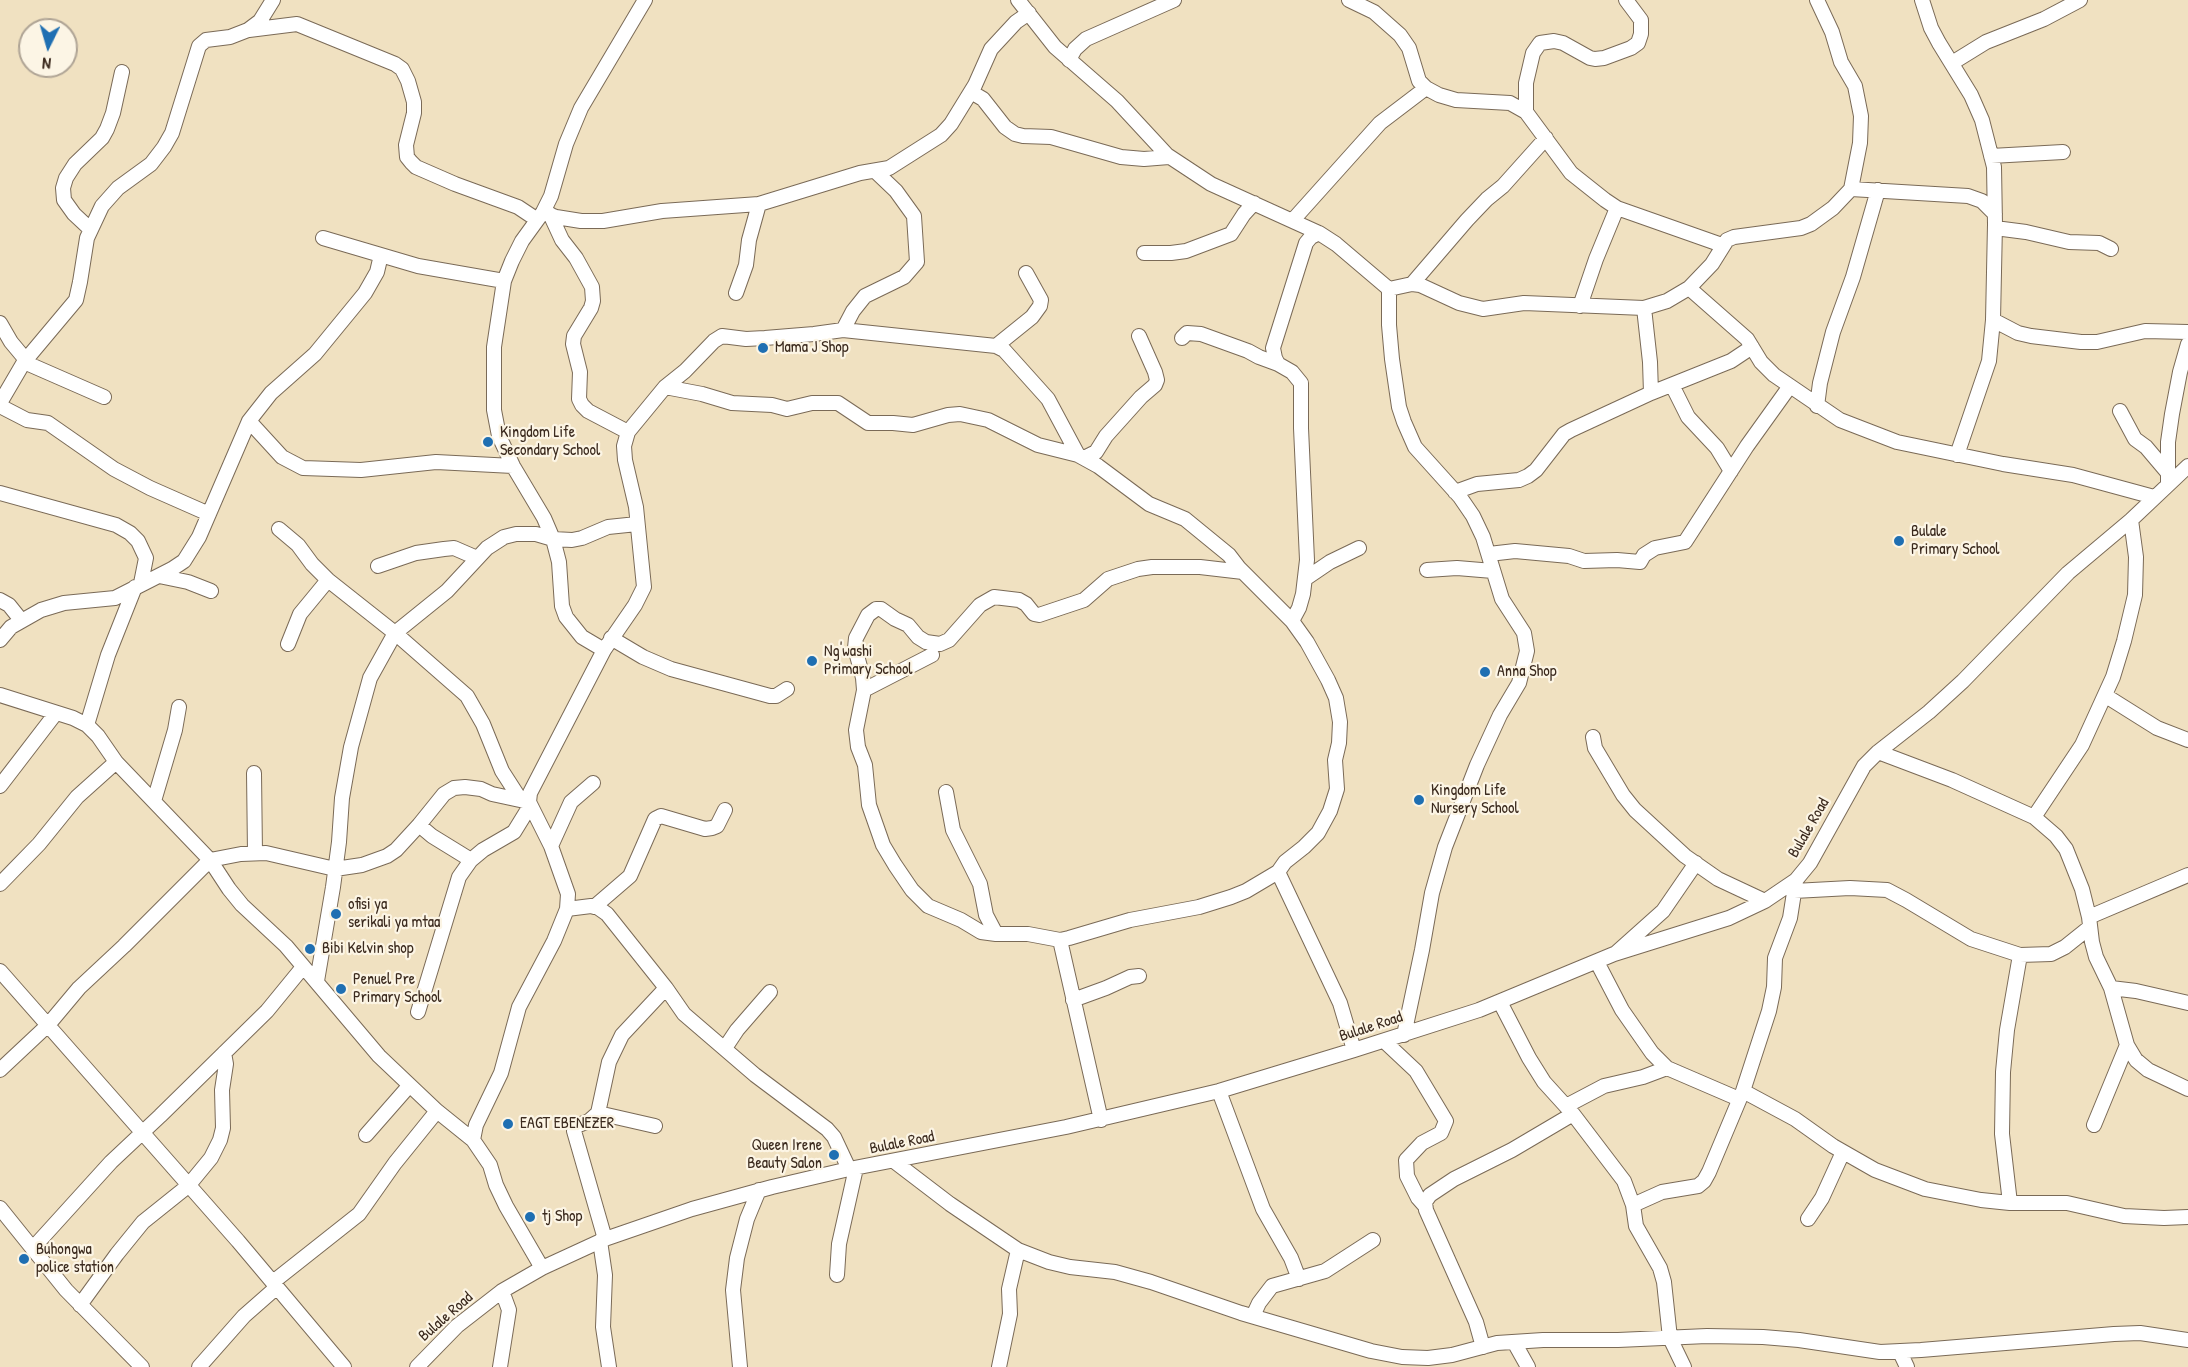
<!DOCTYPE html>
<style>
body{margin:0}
#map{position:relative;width:2188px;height:1367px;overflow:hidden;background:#f0e1c1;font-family:"Patrick Hand",sans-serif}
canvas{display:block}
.north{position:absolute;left:18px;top:18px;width:60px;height:60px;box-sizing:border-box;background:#fcf5e5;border:2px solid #afa495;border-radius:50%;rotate:185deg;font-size:16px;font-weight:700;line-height:24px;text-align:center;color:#3b2a1e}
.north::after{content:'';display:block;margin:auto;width:21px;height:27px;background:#1f6fb2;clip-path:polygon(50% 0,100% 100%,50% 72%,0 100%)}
</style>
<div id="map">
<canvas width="2188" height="1367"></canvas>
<div class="north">N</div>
</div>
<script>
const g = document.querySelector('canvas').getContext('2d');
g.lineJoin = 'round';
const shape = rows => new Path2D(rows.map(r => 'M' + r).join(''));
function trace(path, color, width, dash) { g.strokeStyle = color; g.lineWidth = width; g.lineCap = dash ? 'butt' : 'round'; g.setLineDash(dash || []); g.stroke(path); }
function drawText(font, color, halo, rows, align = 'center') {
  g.font = font + ' "Patrick Hand",sans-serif'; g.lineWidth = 4.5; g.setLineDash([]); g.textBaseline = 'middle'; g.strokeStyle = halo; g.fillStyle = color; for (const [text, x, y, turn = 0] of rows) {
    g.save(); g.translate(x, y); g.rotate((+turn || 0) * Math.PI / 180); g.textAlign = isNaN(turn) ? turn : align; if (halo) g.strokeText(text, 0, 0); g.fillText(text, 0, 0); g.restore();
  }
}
const minor = shape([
 [1018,0,1055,47,1117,101,1167,155,1211,184,1319,233,1336,244,1389,289,1389,325,1392,359,1399,407,1404,422,1415,447,1460,497,1473,516,1483,537,1502,599,1524,633,1527,651,1519,683,1500,715,1477,765,1445,847,1432,893,1422,950,1404,1035],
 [1349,0,1374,12,1400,35,1409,48,1419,81,1426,88,1439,95,1456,100,1510,103,1526,112],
 [1626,0,1641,20,1641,34,1638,43,1631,48,1604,58,1595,59,1590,58,1563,43,1554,41,1540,43,1533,53,1526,83,1526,112,1571,173,1605,200,1617,208,1722,245],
 [1922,0,1931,28,1939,43,1971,95,1982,120,1994,167,1995,224,1993,320,1989,361,1957,455],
 [249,30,297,24,395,64,402,69,408,81,414,102,414,113,406,145,407,157,411,162,416,167,455,184,518,207,536,219],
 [1069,60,1075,49,1086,39,1174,0],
 [1952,63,1986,42,2044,19,2080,0],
 [971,92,983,99,1005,127,1015,134,1023,136,1051,137,1121,157,1144,159,1169,157],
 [1991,156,2063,152],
 [1851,189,1968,196,1982,201,1995,214],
 [543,212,556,217,581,221,603,221,662,211,759,204,860,173,889,168,941,135,951,124,975,85,991,49,1016,22,1029,13],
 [550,214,562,240,576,258,592,287,593,301,591,308,574,336,573,344,580,372,579,399,582,405,588,411,628,432],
 [1293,220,1380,123,1426,88],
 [1995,228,2026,232,2069,242,2099,243,2111,249],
 [90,229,74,214,64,200,63,188,66,178,75,164,102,138,107,129,113,113,122,72],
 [323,238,418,266,504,281],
 [1144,253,1171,253,1186,251,1231,234,1244,214,1254,203],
 [1412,284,1467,220,1487,199,1503,186,1546,138],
 [1689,288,1747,339,1761,362,1774,375,1840,420,1897,442,2003,464,2073,475,2154,497],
 [1389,289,1412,284,1420,285,1459,303,1483,309,1524,303,1644,308,1667,301,1689,288,1712,264,1727,240,1734,237,1801,228,1811,224,1833,208,1851,189,1860,143,1861,116,1855,86,1841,62,1832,32,1817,0],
 [736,293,746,265,749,240,759,204],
 [1580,306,1596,259,1617,208],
 [1644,308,1650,362,1651,393],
 [1993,320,2018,333,2031,336,2081,342,2097,342,2145,331,2188,332],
 [0,323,11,342,26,360],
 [843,330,853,311,865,296,904,277,917,262,914,216,896,191,875,171],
 [1182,338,1187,333,1201,334,1248,351,1259,357,1278,364],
 [996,346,1032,317,1040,306,1041,300,1026,273],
 [24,362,104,397],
 [1672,385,1688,417,1717,448,1731,471],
 [665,387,702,394,732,403,772,405,787,409,812,403,838,403,868,423,893,423,913,425,948,415,960,414,988,420,1038,445,1078,455],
 [0,403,24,362,76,300,80,282,87,238,102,206,118,188,151,164,164,147,172,133,199,46,206,40,230,37,248,30,260,21,273,0],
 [0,406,27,420,48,423,114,469,150,488,209,514],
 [1817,406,1820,383,1833,332,1853,277,1878,190],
 [2120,411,2135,439,2146,447,2168,473],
 [249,421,282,457,303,468,361,470,436,462,513,466],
 [1084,458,1096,452,1106,436,1141,397,1155,385,1157,380,1155,372,1139,336],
 [2168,484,2168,442,2172,414,2180,372,2188,344],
 [1455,492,1477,484,1519,480,1528,476,1536,470,1564,434,1571,430,1651,393,1731,361,1752,347],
 [0,493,116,525,130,533,138,541,146,558,141,583],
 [279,529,298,545,312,564,328,580,395,633,467,696,483,724,502,771,520,799],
 [1489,554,1515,551,1569,556,1584,561,1617,560,1640,562,1644,555,1655,548,1685,542,1747,446,1790,386],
 [378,566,416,553,444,549,454,548,477,558],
 [1427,570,1457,568,1493,571],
 [1243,572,1200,567,1152,567,1138,569,1108,579,1084,600,1039,615,1034,614,1026,604,1019,600,994,597,980,605,949,640,940,644,926,642,918,637,908,625,895,619,881,609,876,609,868,615,856,638,855,648,863,678,864,690,856,730,858,747,865,765,869,805,883,845,895,865,912,890,928,906,961,920,981,932,996,934,1028,934,1060,940,1069,938,1130,920,1199,907,1231,897,1246,891,1278,872],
 [159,576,188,582,211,591],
 [1305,579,1330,562,1359,548],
 [0,600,9,605,21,620],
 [1292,621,1299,608,1303,594,1307,560,1301,428,1301,383,1292,372,1278,364,1275,358,1273,348,1306,243,1311,237,1319,233],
 [611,638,643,657,671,669,770,696,776,696,787,689],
 [0,640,11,627,41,610,64,603,115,598,172,569,184,561,199,537,249,421,271,393,315,354,365,293,377,272,381,255],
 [288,644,300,614,328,580],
 [604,650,582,637,566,617,562,606,559,562,553,539,544,518,513,466,499,436,494,410,494,347,504,281,512,261,522,241,543,212,551,196,566,144,581,108,645,0],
 [864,690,932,655],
 [0,695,73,718,87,725,98,736,116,762,210,860,229,889,242,905,286,946,379,1056,437,1111,473,1140],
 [2106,696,2157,728,2188,740],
 [87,725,108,655,135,587],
 [1593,737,1595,748,1623,795,1635,810,1685,856,1718,879,1765,901],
 [1878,752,1952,780,2034,817,2056,836,2066,849,2082,889,2089,917,2092,942,2096,957,2111,988,2127,1045,2136,1060,2148,1070,2188,1089],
 [254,773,255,853],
 [0,786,56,713],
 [946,792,953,830,980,884,986,915,996,934],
 [154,801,175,730,179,707],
 [2034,817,2082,745,2113,677,2124,641,2135,595,2136,557,2131,520],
 [419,825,432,836,471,860],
 [551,846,571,802,593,783],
 [0,884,39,844,77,797,116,762],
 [1794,891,1850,888,1887,890,1906,900,1971,939,2020,955,2051,954,2065,947,2090,927],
 [594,907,630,876,655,819,661,816,705,829,712,828,717,826,725,810],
 [567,909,591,906,597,907,607,914,666,988,684,1014,755,1075,827,1129,834,1137,849,1169],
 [2089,917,2188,875],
 [1060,940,1101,1120],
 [1616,953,1663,911,1696,863],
 [1597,962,1622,1010,1652,1053,1667,1068,1739,1099],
 [0,971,238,1241,344,1367],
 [317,981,333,887,339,842,342,798,351,747,370,678,395,633,447,591,487,548,504,537,516,534,536,534,553,539,572,540,582,538,608,527,637,524],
 [2111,988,2136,991,2188,1003],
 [1073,1000,1106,988,1130,977,1139,976],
 [1500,1002,1529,1058,1544,1082,1573,1114,1624,1181,1633,1205,1636,1226,1660,1268,1664,1282,1670,1338,1684,1367],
 [418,1012,459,877,471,860,483,850,514,832,530,806],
 [1384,1041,1416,1071,1446,1121,1441,1133,1422,1143,1406,1160,1407,1176,1418,1198,1425,1206],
 [725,1048,737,1030,770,992],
 [0,1070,48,1025,79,988,124,946,210,860,241,854,266,853,335,869,362,865,387,856,396,850,419,825,444,794,454,788,465,787,481,789,492,794,529,802],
 [1219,1091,1263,1209,1291,1258,1299,1279],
 [1743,1091,1795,1119,1833,1146,1875,1170,1925,1189,1981,1200,2010,1203,2067,1203,2124,1216,2164,1218,2188,1217],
 [1566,1106,1604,1086,1643,1077,1667,1068],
 [598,1113,655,1126],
 [2094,1125,2127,1045],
 [366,1135,409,1086],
 [895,1162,950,1204,1018,1250,1049,1262,1070,1267,1115,1272,1151,1282,1241,1313,1371,1351,1402,1357,1428,1358,1452,1355,1497,1343,1543,1340,1618,1340,1707,1336,1763,1337,1799,1340,1880,1352,1921,1350,2114,1334,2140,1333,2188,1340],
 [2010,1203,2002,1134,2003,1072,2007,1030,2020,955],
 [1633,1205,1662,1192,1698,1186,1704,1181,1709,1172,1743,1091,1769,1011,1774,987,1775,958,1790,918,1796,880],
 [0,1208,66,1290,142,1367],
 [1808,1219,1822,1198,1843,1152],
 [605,1239,574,1131,576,1126,589,1121,598,1113,609,1062,622,1035,666,988],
 [600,1241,605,1275,603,1327,609,1367],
 [33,1248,111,1162,160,1116,267,1011,303,967],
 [542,1268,506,1206,496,1185,490,1165,473,1140,476,1125,501,1073,519,1007,554,941,567,909,568,894,551,846,529,802,530,793,604,650,635,605,644,587,636,507,625,460,624,446,628,432,665,387,685,371,714,341,722,336,746,339,765,338,814,334,843,330,996,346,1004,350,1048,399,1078,455,1098,466,1149,504,1185,519,1229,555,1239,568,1292,621,1307,642,1328,680,1336,698,1340,722,1339,743,1335,760,1337,789,1330,811,1318,833,1304,847,1285,862,1278,872,1340,1003,1354,1050],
 [837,1275,839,1244,856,1168],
 [273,1282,359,1214,395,1163,437,1111],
 [80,1305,117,1254,143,1222,188,1186,211,1158,220,1140,223,1128,222,1090,226,1064,224,1053],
 [1253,1316,1259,1303,1272,1286,1325,1271,1373,1240],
 [1514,1342,1528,1367],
 [1483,1347,1476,1322,1426,1210,1425,1202,1430,1195,1454,1179,1512,1150,1573,1114],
 [1900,1352,1907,1367],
 [199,1367,244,1316,277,1287],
 [417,1367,457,1326,502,1291,542,1268,605,1239,692,1209,772,1187,849,1169,1066,1127,1219,1091,1354,1050,1479,1010,1614,954,1729,918,1765,901,1796,880,1810,863,1864,766,1878,752,1929,712,1963,681,2068,573,2131,520,2188,466],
 [500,1367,509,1310,502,1291],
 [740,1367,733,1290,737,1258,747,1219,759,1190],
 [999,1367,1010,1314,1009,1289,1018,1250]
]);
const markers = [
 [763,348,6,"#1f6fb2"],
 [488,442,6,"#1f6fb2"],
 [1899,541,6,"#1f6fb2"],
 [812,661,6,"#1f6fb2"],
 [1485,672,6,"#1f6fb2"],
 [1419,800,6,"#1f6fb2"],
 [336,914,6,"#1f6fb2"],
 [310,949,6,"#1f6fb2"],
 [341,989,6,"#1f6fb2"],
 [508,1124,6,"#1f6fb2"],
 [834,1155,6,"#1f6fb2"],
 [530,1217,6,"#1f6fb2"],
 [24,1259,6,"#1f6fb2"]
];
const poiNames = [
 ["Mama J Shop",775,348],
 ["Kingdom Life",500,433],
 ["Secondary School",500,451],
 ["Bulale",1911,532],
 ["Primary School",1911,550],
 ["Ng'washi",824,652],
 ["Primary School",824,670],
 ["Anna Shop",1497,672],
 ["Kingdom Life",1431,791],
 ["Nursery School",1431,809],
 ["ofisi ya",348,905],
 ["serikali ya mtaa",348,923],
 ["Bibi Kelvin shop",322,949],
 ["Penuel Pre",353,980],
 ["Primary School",353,998],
 ["EAGT EBENEZER",520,1124],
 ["Queen Irene",822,1146,"right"],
 ["Beauty Salon",822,1164,"right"],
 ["tj Shop",542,1217],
 ["Buhongwa",36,1250],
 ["police station",36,1268]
];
const streetNames = [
 ["Bulale Road",1809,828,-60],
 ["Bulale Road",1371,1027,-18],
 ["Bulale Road",902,1143,-11],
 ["Bulale Road",446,1317,-41]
];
trace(minor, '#7a6a57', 16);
trace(minor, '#fff', 14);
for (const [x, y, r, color] of markers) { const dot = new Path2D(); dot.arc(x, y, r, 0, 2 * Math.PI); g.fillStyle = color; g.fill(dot); trace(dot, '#fcf5e5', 2); }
drawText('16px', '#3b2a1e', '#fcf5e5', poiNames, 'left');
drawText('16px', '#3b2a1e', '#fcf5e5', streetNames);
</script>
